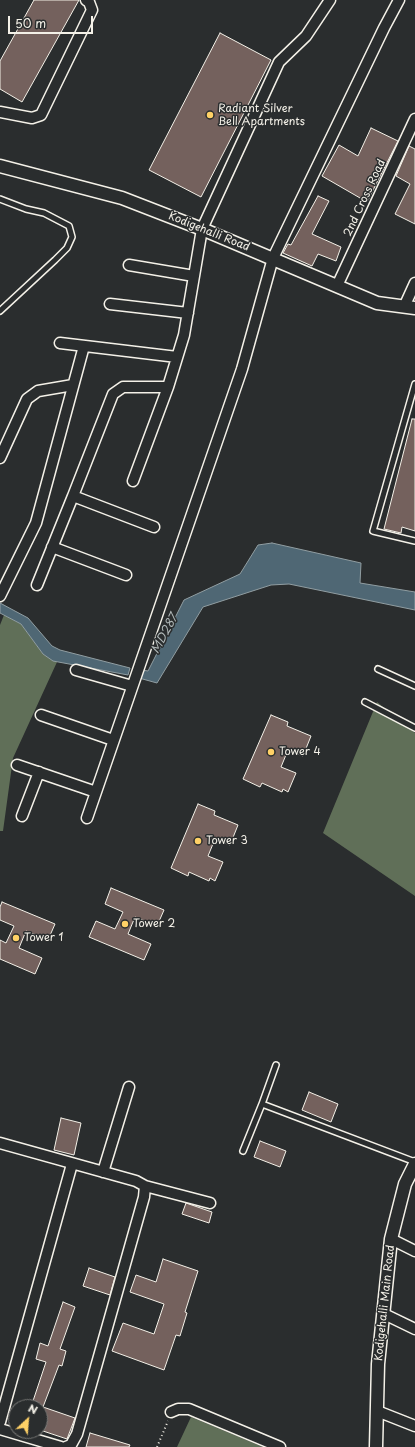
<!DOCTYPE html>
<style>
body{margin:0}
#map{position:relative;width:415px;height:1447px;overflow:hidden;background:#2a2d2e;font-family:"Playpen Sans",sans-serif}
canvas{display:block}
.north{position:absolute;left:8px;top:1399px;width:40px;height:40px;box-sizing:border-box;background:#2a2d2e;border:1px solid #7b7b78;border-radius:50%;rotate:26deg;font-size:11px;font-weight:700;line-height:16px;text-align:center;color:#f4f1e8}
.north::after{content:'';display:block;margin:auto;width:14px;height:18px;background:#ffd166;clip-path:polygon(50% 0,100% 100%,50% 72%,0 100%)}
.scale{position:absolute;left:8px;top:16px;width:85px;height:18px;box-sizing:border-box;border:2px solid #f4f1e8;border-top:0;padding-left:5px;font-size:12px;line-height:14px;white-space:nowrap;color:#f4f1e8;-webkit-text-stroke:3px #2a2d2e;paint-order:stroke}
</style>
<div id="map">
<canvas width="415" height="1447"></canvas>
<div class="north">N</div>
<div class="scale">50 m</div>
</div>
<script>
const g = document.querySelector('canvas').getContext('2d');
g.lineJoin = 'round';
function paint(path, color) { g.fillStyle = color; g.fill(path, 'evenodd'); }
const shape = rows => new Path2D(rows.map(r => 'M' + r).join(''));
function trace(path, color, width, dash) { g.strokeStyle = color; g.lineWidth = width; g.lineCap = dash ? 'butt' : 'round'; g.setLineDash(dash || []); g.stroke(path); }
function drawText(font, color, halo, rows, align = 'center') {
  g.font = font + ' "Playpen Sans",sans-serif'; g.lineWidth = 3; g.setLineDash([]); g.textBaseline = 'middle'; g.strokeStyle = halo; g.fillStyle = color; for (const [text, x, y, turn = 0] of rows) {
    g.save(); g.translate(x, y); g.rotate((+turn || 0) * Math.PI / 180); g.textAlign = isNaN(turn) ? turn : align; if (halo) g.strokeText(text, 0, 0); g.fillText(text, 0, 0); g.restore();
  }
}
const green = shape([
 [4,615,21,624,43,654,57,662,13,758,3,831,0,831,0,625],
 [377,702,415,733,415,896,323,833],
 [191,1417,263,1447,177,1447]
]);
const water = shape([
 [272,543,361,563,360,583,415,592,415,610,289,584,271,585,203,607,157,683,139,678,142,670,148,671,184,600,240,574,258,545,272,543],
 [0,603,28,618,52,646,60,650,130,668,128,675,53,661,43,654,21,624,0,613,0,603]
]);
const building = shape([
 [34,0,79,0,22,102,0,89,0,61,34,0],
 [220,33,271,60,201,197,149,170,220,33],
 [371,128,398,141,367,202,322,176,339,145,358,156,371,128],
 [409,146,415,149,415,224,395,214,410,184,396,176,409,146],
 [318,196,329,201,312,234,341,247,336,261,318,254,312,266,283,253,288,244,291,245,318,196],
 [412,419,415,419,415,531,402,527,401,533,384,529,412,419],
 [271,715,288,722,287,726,311,736,303,756,288,750,281,767,296,773,288,792,283,789,282,792,262,783,260,787,243,779,271,715],
 [198,804,215,811,214,815,238,825,230,845,215,839,208,856,223,862,215,881,210,878,209,881,189,872,188,876,171,868,198,804],
 [111,888,164,910,157,926,135,917,128,934,151,944,144,960,89,937,96,921,115,929,123,912,105,904,111,888],
 [2,902,55,924,48,940,26,931,19,948,42,958,35,974,0,959,0,940,6,943,14,926,0,920,0,907,2,902],
 [309,1092,338,1104,331,1122,302,1110,309,1092],
 [61,1118,81,1123,74,1155,54,1150,61,1118],
 [260,1141,286,1151,280,1167,254,1157,260,1141],
 [186,1203,212,1212,209,1223,182,1214,186,1203],
 [163,1259,198,1271,185,1312,187,1313,180,1336,176,1335,164,1370,112,1351,123,1323,154,1334,164,1304,130,1292,136,1275,156,1282,163,1259],
 [89,1268,115,1277,110,1295,83,1286,89,1268],
 [63,1302,75,1307,60,1349,66,1351,62,1366,59,1365,43,1407,75,1418,67,1439,40,1430,40,1407,31,1407,46,1362,36,1359,40,1343,48,1346,63,1302],
 [90,1433,130,1445,129,1447,86,1447,90,1433]
]);
const path = shape([
 [157,1447,168,1421]
]);
const service = shape([
 [0,199,26,209,44,213,69,226,72,237,67,248,55,260,0,311],
 [415,384,373,531,415,541],
 [378,669,415,686],
 [365,702,415,728],
 [276,1065,262,1104,415,1162],
 [243,1151,262,1104]
]);
const minor = shape([
 [0,112,32,118,41,115,92,10,89,2,86,0],
 [129,265,194,276],
 [337,286,415,119],
 [110,304,188,313],
 [404,307,415,283],
 [60,343,177,357],
 [0,458,27,399,38,391,73,385],
 [133,481,168,387,184,335,202,229,279,62,306,36,330,0],
 [154,527,73,496,113,394,123,387,168,387],
 [52,547,126,575],
 [37,585,73,496],
 [0,596,36,523,84,346],
 [76,670,132,686],
 [41,715,113,740],
 [17,765,96,792],
 [22,816,39,772],
 [87,818,242,369,273,258,384,28,399,0],
 [0,1143,136,1181,145,1186,144,1197,77,1434,71,1445,66,1447],
 [103,1172,129,1087],
 [145,1186,210,1203],
 [391,1239,415,1251],
 [384,1314,415,1329],
 [377,1411,415,1426],
 [171,1412,178,1409,189,1409,280,1447],
 [0,1422,72,1164],
 [0,1429,61,1447]
]);
const tertiary = shape([
 [0,166,122,198,202,229,377,303,415,308],
 [376,1447,378,1364,391,1239,405,1184,415,1164]
]);
const markers = [
 [210,115,4,"#ffd166"],
 [271,752,4,"#ffd166"],
 [198,841,4,"#ffd166"],
 [125,924,4,"#ffd166"],
 [16,938,4,"#ffd166"]
];
const poiNames = [
 ["Radiant Silver",218,109],
 ["Bell Apartments",218,122],
 ["Tower 4",279,752],
 ["Tower 3",206,841],
 ["Tower 2",133,924],
 ["Tower 1",24,938]
];
const streetNames = [
 ["2nd Cross Road",365,198,-65],
 ["Kodigehalli Road",209,232,22],
 ["Kodigehalli Main Road",385,1303,-84]
];
const waterNames = [
 ["MD287",165,634,-62]
];
paint(green, '#606f58');
paint(water, '#4f6774');
trace(water, '#919ea2', 1);
paint(building, '#74615d');
trace(building, '#f4f1e8', 1);
trace(service, '#f4f1e8', 8);
trace(minor, '#f4f1e8', 13);
trace(tertiary, '#f4f1e8', 15);
trace(path, '#f4f1e8', 2, [1, 3]);
trace(service, '#2a2d2e', 5);
trace(minor, '#2a2d2e', 10);
trace(tertiary, '#2a2d2e', 12);
for (const [x, y, r, color] of markers) { const dot = new Path2D(); dot.arc(x, y, r, 0, 2 * Math.PI); g.fillStyle = color; g.fill(dot); trace(dot, '#2a2d2e', 1.5); }
drawText('11px', '#f4f1e8', '#2a2d2e', poiNames, 'left');
drawText('11px', '#f4f1e8', '#2a2d2e', streetNames);
drawText('italic 12px', '#b2baba', '#2a2d2e', waterNames);
</script>
